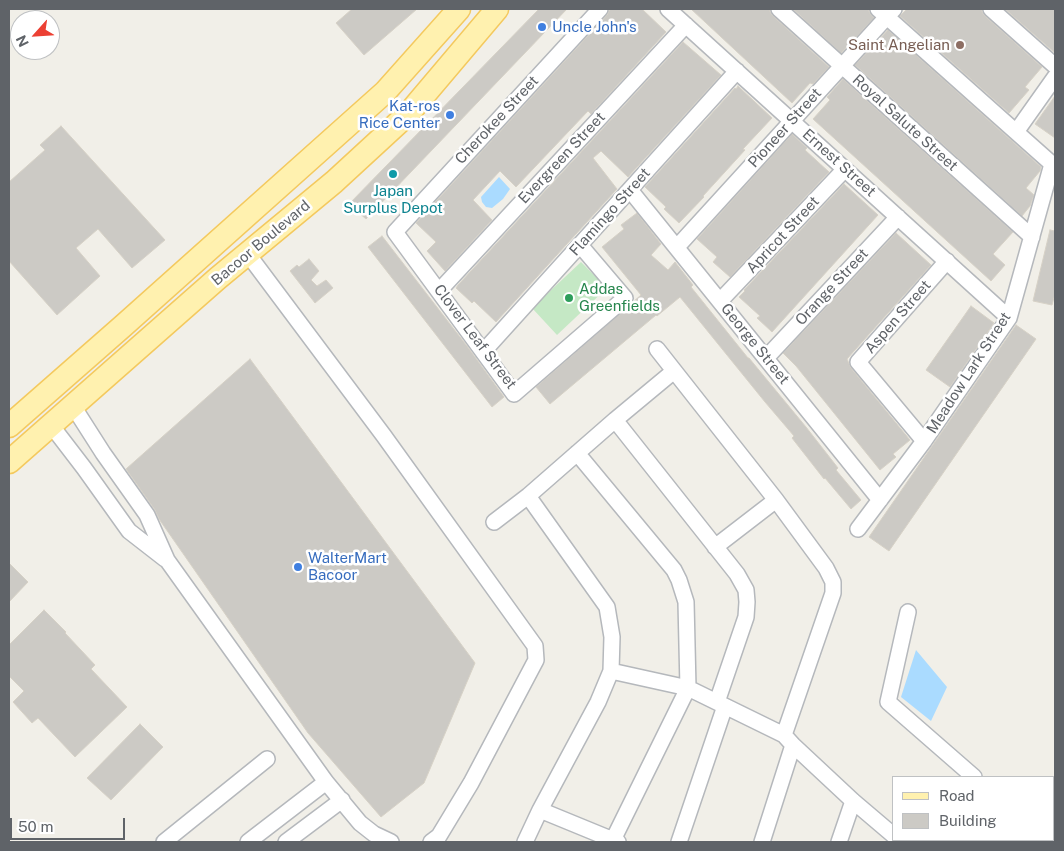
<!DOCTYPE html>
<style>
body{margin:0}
#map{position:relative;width:1064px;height:851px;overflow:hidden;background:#f1efe8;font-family:"Public Sans",sans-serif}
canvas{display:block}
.frame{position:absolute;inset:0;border:10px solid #5f6368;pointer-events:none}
.legend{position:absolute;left:892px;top:776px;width:162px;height:65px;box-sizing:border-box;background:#fff;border:1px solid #bfc1c3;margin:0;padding:6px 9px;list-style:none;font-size:15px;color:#5f6368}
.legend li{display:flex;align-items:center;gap:10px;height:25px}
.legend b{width:25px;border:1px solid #bfc1c3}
.north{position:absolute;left:10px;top:10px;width:50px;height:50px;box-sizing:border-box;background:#fff;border:1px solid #bfc1c3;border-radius:50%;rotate:244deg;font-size:14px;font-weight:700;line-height:20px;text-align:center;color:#5f6368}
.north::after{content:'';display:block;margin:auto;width:18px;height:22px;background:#ec4033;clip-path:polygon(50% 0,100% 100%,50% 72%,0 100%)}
.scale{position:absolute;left:10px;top:818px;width:115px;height:22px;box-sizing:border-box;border:2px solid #5f6368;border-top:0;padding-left:6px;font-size:15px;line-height:18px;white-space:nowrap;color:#5f6368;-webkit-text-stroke:4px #fff;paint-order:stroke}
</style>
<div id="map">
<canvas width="1064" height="851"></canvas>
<div class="frame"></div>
<ul class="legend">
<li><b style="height:6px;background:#fff1af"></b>Road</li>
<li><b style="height:14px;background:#cccac5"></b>Building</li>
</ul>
<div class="north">N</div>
<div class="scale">50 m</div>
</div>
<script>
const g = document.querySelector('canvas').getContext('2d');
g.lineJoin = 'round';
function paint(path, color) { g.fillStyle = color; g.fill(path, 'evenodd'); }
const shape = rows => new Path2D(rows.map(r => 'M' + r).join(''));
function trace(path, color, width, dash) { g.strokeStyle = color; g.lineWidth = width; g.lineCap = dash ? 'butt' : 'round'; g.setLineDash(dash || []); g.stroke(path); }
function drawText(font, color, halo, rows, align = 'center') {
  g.font = font + ' "Public Sans",sans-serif'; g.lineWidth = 5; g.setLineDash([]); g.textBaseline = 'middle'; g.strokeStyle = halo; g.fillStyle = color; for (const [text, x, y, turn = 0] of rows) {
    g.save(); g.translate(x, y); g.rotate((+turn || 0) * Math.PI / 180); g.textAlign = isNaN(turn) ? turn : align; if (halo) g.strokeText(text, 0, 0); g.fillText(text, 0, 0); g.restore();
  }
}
const green = shape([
 [581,262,607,288,557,335,532,308]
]);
const water = shape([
 [499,177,510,189,503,199,492,208,486,207,482,202,481,197],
 [916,650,947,687,931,721,901,697]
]);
const building = shape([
 [352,9,417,9,364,55,336,23,352,9],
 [539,9,567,9,366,219,349,204,539,9],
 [610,9,642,9,666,32,591,114,588,111,516,187,500,171,473,200,492,220,445,271,427,251,436,242,416,223,607,15,610,9],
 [691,9,770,9,770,12,773,16,829,67,813,84,810,83,792,103,691,9],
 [793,9,869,9,869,12,874,18,841,53,793,9],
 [907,9,982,9,982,12,985,16,1042,67,1025,87,1029,90,1009,113,900,16,907,9],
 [1005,9,1055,9,1055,53,1005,9],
 [888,30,1041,167,1040,171,1026,188,1034,195,1030,206,1022,216,855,65,888,30],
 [683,42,721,75,628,177,601,151,593,158,617,189,496,322,474,301,472,303,456,288,458,285,683,42],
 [843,79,1013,232,993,254,1005,265,991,281,813,119,830,100,827,97,843,79],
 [738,86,772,118,743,149,745,150,703,196,704,197,679,223,664,209,666,207,645,187,735,88,736,89,738,86],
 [1055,96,1055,138,1035,124,1055,96],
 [61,126,165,240,132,268,98,229,76,248,100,276,57,315,9,261,9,182,45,150,40,145,61,126],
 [792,134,807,148,805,150,829,172,730,277,713,262,717,257,697,239,792,134],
 [844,184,878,215,772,332,757,318,760,316,739,297,745,291,744,290,844,184],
 [637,213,661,244,651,255,668,270,675,262,693,285,691,287,748,358,749,358,806,427,838,468,836,470,861,500,851,509,825,478,824,479,792,438,794,436,765,402,680,297,657,316,656,315,550,404,536,387,641,295,602,247,624,229,621,225,637,213],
 [1050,230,1055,231,1055,294,1052,305,1033,301,1050,230],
 [896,233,931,265,847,359,851,368,910,440,893,454,896,457,880,470,796,366,783,353,896,233],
 [382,236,467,346,504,397,492,407,368,247,382,236],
 [309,259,319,271,311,280,317,286,326,280,333,288,315,303,290,271,297,265,299,267,309,259],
 [971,306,994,323,950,387,926,370,971,306],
 [1016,325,1036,339,889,551,869,537,1016,325],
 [250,359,475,663,424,783,381,817,308,733,159,519,155,510,126,469,250,359],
 [9,563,28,582,9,602,9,563],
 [44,610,66,632,65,633,95,665,91,669,127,707,75,757,38,718,32,723,13,702,24,691,9,676,9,645,44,610],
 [140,724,163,747,111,800,87,778,140,724]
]);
const minor = shape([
 [668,9,1009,318],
 [779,9,1032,237],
 [878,9,1016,132],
 [991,9,1055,66],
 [630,190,880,500],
 [580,245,625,298,514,394,395,232,600,9],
 [677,247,894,9],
 [247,253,384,436,535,646,536,660,471,783,439,836,431,842],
 [439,291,686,25],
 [720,301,845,169],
 [657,349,776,500,826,568,833,582,833,593,784,735],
 [483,352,737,71],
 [766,358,898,217],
 [73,406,103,453,147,515,167,560,326,782,360,823,374,834,391,842],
 [615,420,737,574,746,590,747,602,746,617,717,702],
 [51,425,84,468,129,531,165,559],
 [924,441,858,362,947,261],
 [577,453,674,570,679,580,686,602,688,688,612,842],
 [528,496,607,607,612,637,611,671,598,702,540,810],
 [494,522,528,496,615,420,674,371],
 [858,529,924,441,1009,318,1052,164,1016,132,1055,77],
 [715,547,776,500],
 [908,612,888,702,974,777],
 [611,671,688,688,784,735,793,745,853,801,893,835],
 [1031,840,1034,842],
 [164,842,267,759],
 [248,842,326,782],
 [286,842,342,800],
 [525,842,540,810,618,842],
 [679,842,725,706],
 [762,842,793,745],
 [839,842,853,801]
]);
const primary = shape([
 [9,426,123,326,385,92,459,9],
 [9,462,218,278,334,182,409,113,497,9]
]);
const markers = [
 [542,27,5,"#3f7fe0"],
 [960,45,5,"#8d6e63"],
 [450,115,5,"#3f7fe0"],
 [393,174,5,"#0f9aa8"],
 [569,298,5,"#2e9e5b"],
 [298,567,5,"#3f7fe0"]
];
const shopNames = [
 ["Uncle John's",552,27],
 ["Kat-ros",440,106,"right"],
 ["Rice Center",440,123,"right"],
 ["WalterMart",308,558],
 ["Bacoor",308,575]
];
const educationNames = [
 ["Saint Angelian",950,45]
];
const streetNames = [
 ["Cherokee Street",497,120,-47],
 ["Royal Salute Street",905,123,42],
 ["Pioneer Street",785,128,-48],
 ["Evergreen Street",562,158,-47],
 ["Ernest Street",839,163,42],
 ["Flamingo Street",610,212,-48],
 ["Apricot Street",783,235,-47],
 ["Bacoor Boulevard",261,243,-40],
 ["Orange Street",832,287,-47],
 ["Aspen Street",898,317,-49],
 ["Clover Leaf Street",475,337,53],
 ["George Street",755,344,51],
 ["Meadow Lark Street",969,373,-57]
];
const cultureNames = [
 ["Japan",393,191],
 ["Surplus Depot",393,208]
];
const leisureNames = [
 ["Addas",579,289],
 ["Greenfields",579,306]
];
paint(green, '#c5e8c5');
paint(water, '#aadbff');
paint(building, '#cccac5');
trace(building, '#d6d1c6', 1);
trace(minor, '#b5b8bc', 18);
trace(primary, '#f4c95e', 25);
trace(minor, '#fff', 15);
trace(primary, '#fff1af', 22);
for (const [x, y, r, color] of markers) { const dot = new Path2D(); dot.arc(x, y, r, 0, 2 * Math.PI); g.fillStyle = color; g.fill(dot); trace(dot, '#fff', 2); }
drawText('15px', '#366cbe', '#fff', shopNames, 'left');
drawText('15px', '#785e54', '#fff', educationNames, 'right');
drawText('15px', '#5f6368', '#fff', streetNames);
drawText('15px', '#0d838f', '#fff', cultureNames);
drawText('15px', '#27864d', '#fff', leisureNames, 'left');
</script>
